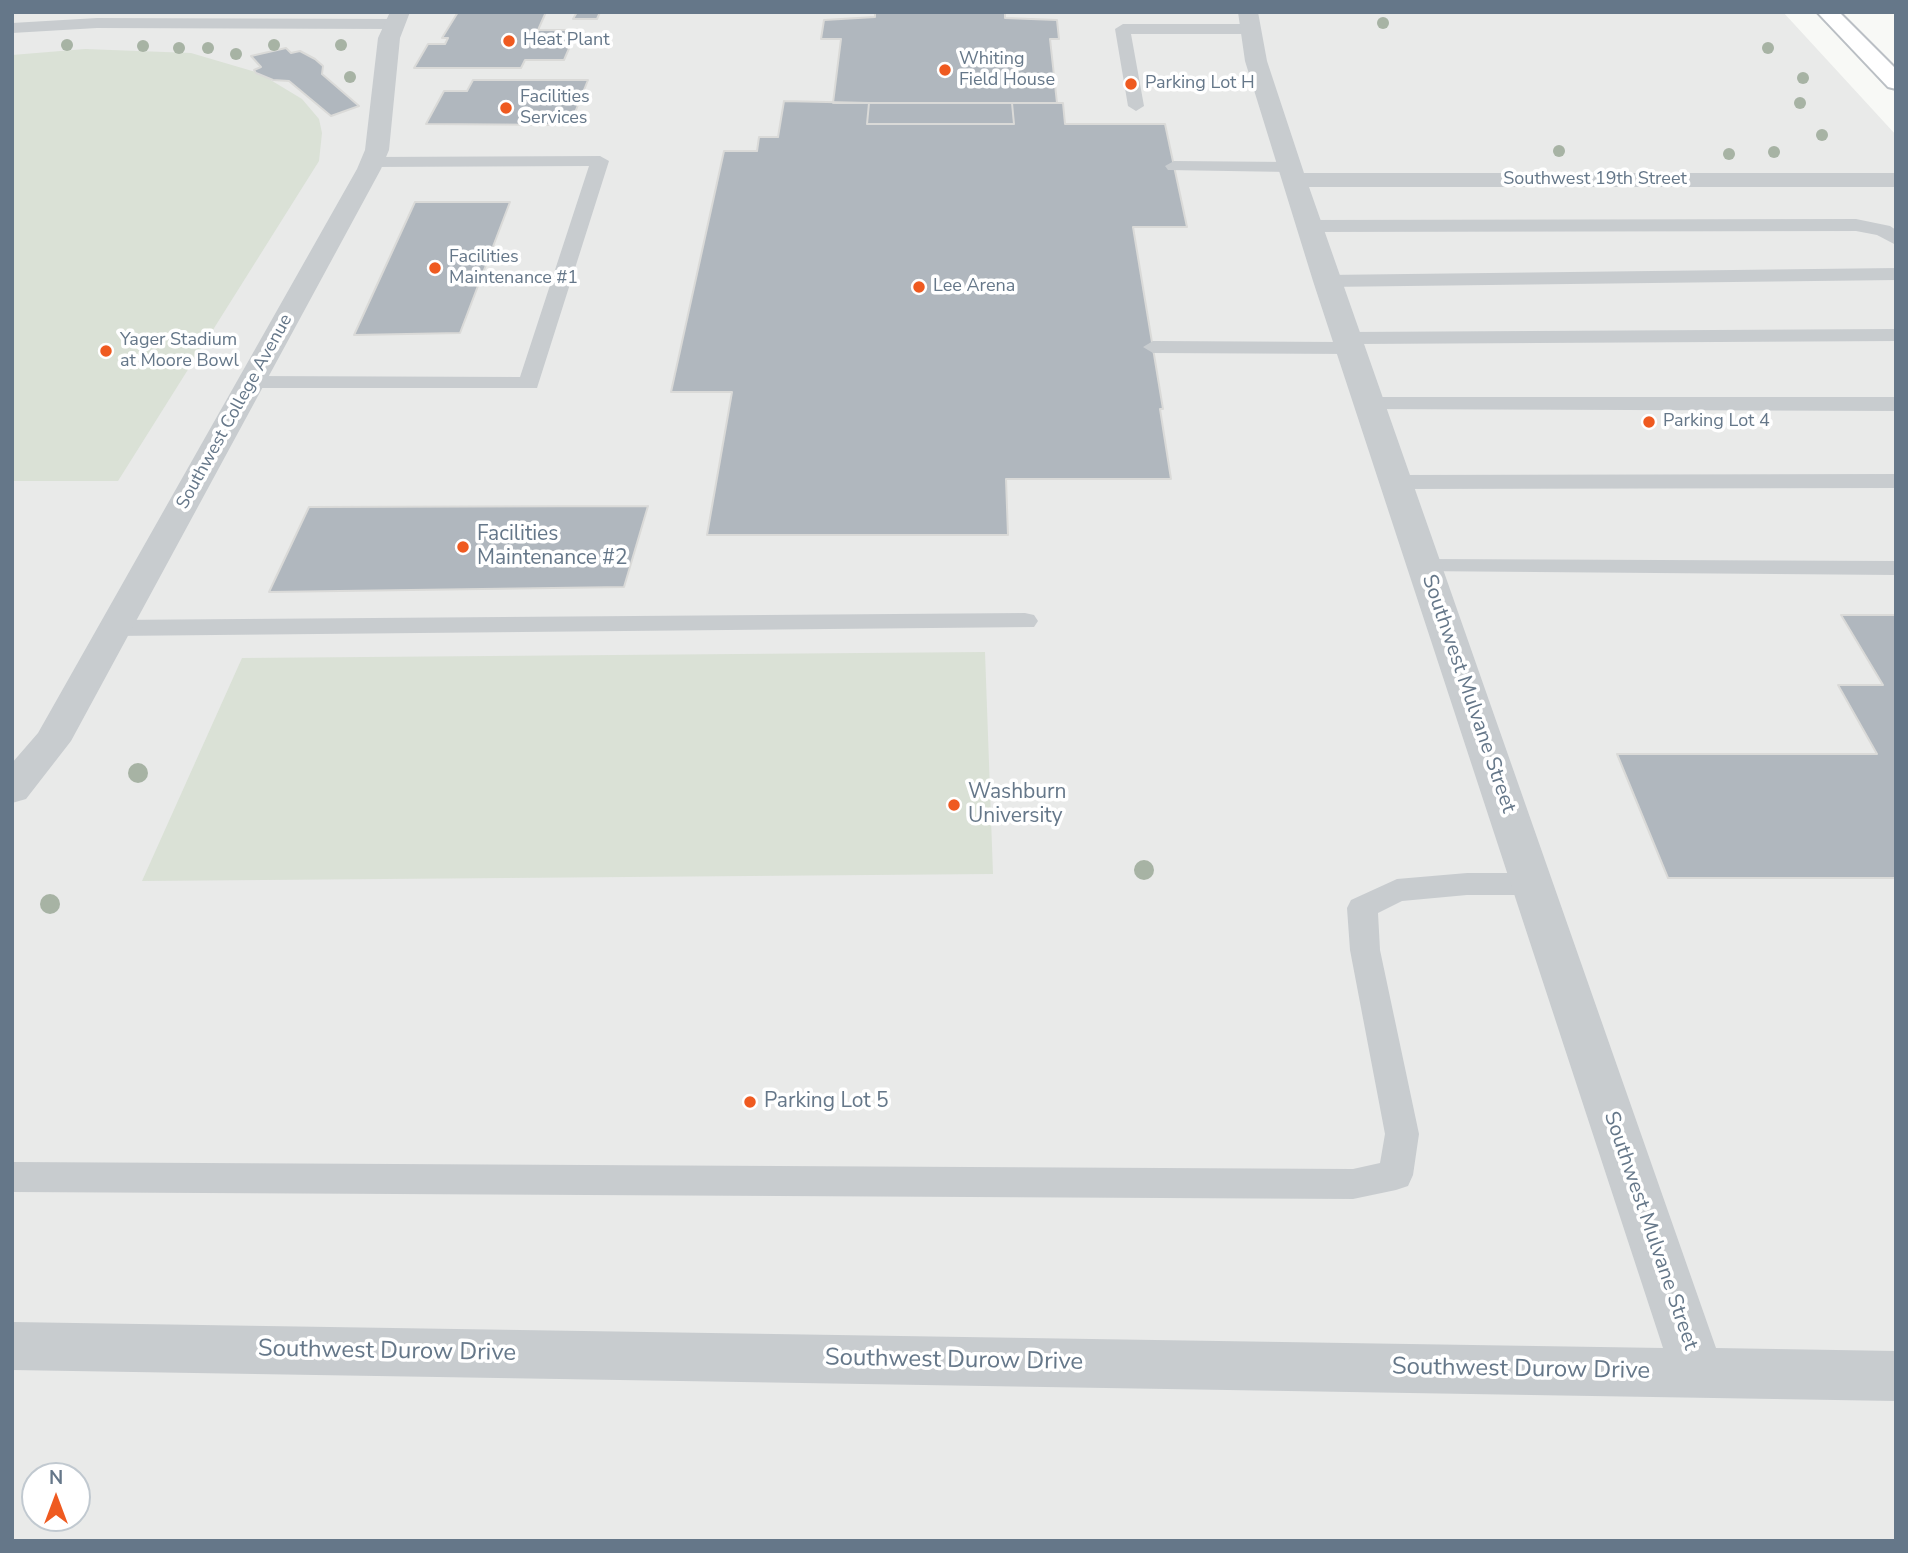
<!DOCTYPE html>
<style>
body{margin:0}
#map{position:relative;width:1908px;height:1553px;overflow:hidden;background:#f8f9f6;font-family:"Nunito Sans",sans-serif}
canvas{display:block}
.frame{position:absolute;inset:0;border:14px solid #657789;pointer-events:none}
.north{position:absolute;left:21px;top:1462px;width:70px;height:70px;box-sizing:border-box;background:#fff;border:2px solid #c1c9d0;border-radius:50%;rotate:0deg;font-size:19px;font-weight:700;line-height:28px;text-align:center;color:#657789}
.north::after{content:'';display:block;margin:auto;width:24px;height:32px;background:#ef5a20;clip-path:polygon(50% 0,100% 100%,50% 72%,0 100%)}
</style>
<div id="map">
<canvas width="1908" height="1553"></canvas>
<div class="frame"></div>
<div class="north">N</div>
</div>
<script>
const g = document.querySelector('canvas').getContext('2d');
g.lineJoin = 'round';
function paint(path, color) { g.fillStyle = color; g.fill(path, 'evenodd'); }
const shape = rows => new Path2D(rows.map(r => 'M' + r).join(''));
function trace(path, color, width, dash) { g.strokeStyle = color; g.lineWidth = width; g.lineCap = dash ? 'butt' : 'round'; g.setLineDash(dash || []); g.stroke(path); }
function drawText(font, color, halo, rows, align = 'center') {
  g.font = font + ' "Nunito Sans",sans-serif'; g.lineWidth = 7; g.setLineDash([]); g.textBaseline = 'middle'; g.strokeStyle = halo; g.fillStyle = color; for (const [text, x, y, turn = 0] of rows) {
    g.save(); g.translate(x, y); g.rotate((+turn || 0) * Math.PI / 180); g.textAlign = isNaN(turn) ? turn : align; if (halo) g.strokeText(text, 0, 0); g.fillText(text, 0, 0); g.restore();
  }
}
const built = shape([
 [12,12,1783,12,1896,135,1896,1541,12,1541],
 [35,1476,77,1476,77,1518,35,1518]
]);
const green = shape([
 [85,49,191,53,259,73,302,99,319,119,322,133,319,161,118,481,12,481,12,55],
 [985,652,993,874,142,881,242,658]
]);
const building = shape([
 [458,12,546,12,538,30,577,30,564,60,525,60,521,68,414,68,428,44,445,44,448,38,442,38,458,12],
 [577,12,600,12,597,19,573,19,577,12],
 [875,12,1005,12,1005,18,1057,20,1059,39,1050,39,1057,103,833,103,841,39,821,39,824,20,875,17,875,12],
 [286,48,291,53,300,51,315,59,323,66,322,74,359,106,331,116,289,81,273,80,256,73,254,70,261,67,251,56,286,48],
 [473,80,588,80,570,125,426,124,444,91,467,91,473,80],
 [784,101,869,103,867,124,1014,124,1012,103,1063,103,1065,124,1165,124,1187,227,1133,227,1163,409,1160,409,1171,479,1006,479,1008,535,707,535,732,392,671,392,724,151,757,151,759,137,778,137,784,101],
 [869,103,1012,103,1014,124,867,124,869,103],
 [415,202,510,202,460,333,354,335,415,202],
 [648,506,624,587,269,592,309,507,648,506],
 [1841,615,1896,615,1896,878,1668,878,1617,754,1877,754,1838,685,1883,685,1841,615]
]);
const service = shape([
 [97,18,394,19,402,24,394,29,97,28,12,33,12,23,97,18],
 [1123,24,1252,24,1260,29,1252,34,1131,34,1144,106,1136,111,1128,106,1115,29,1123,24],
 [600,156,609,161,537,388,251,388,240,382,251,376,520,377,589,166,372,167,363,162,372,157,600,156],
 [1174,161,1289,162,1298,167,1289,172,1168,170,1165,166,1174,161],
 [1856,219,1890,226,1896,230,1896,245,1877,235,1856,231,1309,232,1300,226,1309,220,1856,219],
 [1896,268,1896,280,1326,287,1316,281,1326,275,1896,268],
 [1896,329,1896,341,1359,344,1361,348,1358,352,1351,354,1153,353,1143,347,1153,341,1340,342,1338,338,1341,334,1348,332,1896,329],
 [1369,397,1896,397,1896,411,1361,409,1358,404,1361,399,1369,397],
 [1896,474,1896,488,1396,489,1388,487,1385,482,1388,477,1396,475,1896,474],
 [1424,559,1896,561,1896,575,1415,571,1412,566,1415,561,1424,559],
 [1025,613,1034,615,1038,621,1034,627,113,636,104,634,100,628,104,622,113,620,1025,613],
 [1467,873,1533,873,1544,876,1548,884,1544,892,1533,895,1467,895,1402,901,1378,913,1380,950,1419,1134,1413,1175,1408,1186,1396,1190,1353,1199,12,1192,12,1162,1353,1169,1380,1163,1385,1134,1350,950,1347,908,1351,900,1397,879,1467,873]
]);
const minor = shape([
 [390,12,410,12,400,38,389,150,381,169,71,741,26,799,12,803,12,763,38,733,357,169,365,150,378,38,390,12],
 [1238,12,1258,12,1267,61,1304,173,1896,173,1896,187,1309,187,1716,1348,1896,1351,1896,1401,12,1370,12,1322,1663,1348,1313,281,1245,61,1238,12]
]);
const secondary = shape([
 [1817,12,1839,12,1896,69,1896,89,1888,87,1817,12]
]);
const trees = [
 [1383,23,6],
 [67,45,6],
 [274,45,6],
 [341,45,6],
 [143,46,6],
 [179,48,6],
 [208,48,6],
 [1768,48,6],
 [236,54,6],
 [350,77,6],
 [1803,78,6],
 [1800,103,6],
 [1822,135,6],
 [1559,151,6],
 [1774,152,6],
 [1729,154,6],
 [138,773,10],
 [1144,870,10],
 [50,904,10]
];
const markers = [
 [509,41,7,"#ef5a20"],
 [945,70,7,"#ef5a20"],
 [1131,84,7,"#ef5a20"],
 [506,108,7,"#ef5a20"],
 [435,268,7,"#ef5a20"],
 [919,287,7,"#ef5a20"],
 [106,351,7,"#ef5a20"],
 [1649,422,7,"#ef5a20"],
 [463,547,7,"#ef5a20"],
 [954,805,7,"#ef5a20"],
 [750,1102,7,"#ef5a20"]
];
const farPoinames = [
 ["Heat Plant",523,41],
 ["Whiting",959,60],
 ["Field House",959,81],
 ["Parking Lot H",1145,84],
 ["Facilities",520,98],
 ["Services",520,119],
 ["Facilities",449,258],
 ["Maintenance #1",449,279],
 ["Lee Arena",933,287],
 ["Yager Stadium",120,341],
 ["at Moore Bowl",120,362],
 ["Parking Lot 4",1663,422]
];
const farStreetnames = [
 ["Southwest 19th Street",1595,180],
 ["Southwest College Avenue",235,412,-61]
];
const poiNames = [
 ["Facilities",477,535],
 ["Maintenance #2",477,559],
 ["Washburn",968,793],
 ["University",968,817],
 ["Parking Lot 5",764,1102]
];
const streetNames = [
 ["Southwest Mulvane Street",1468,694,71],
 ["Southwest Mulvane Street",1650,1231,71]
];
const nearStreetnames = [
 ["Southwest Durow Drive",387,1352,1],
 ["Southwest Durow Drive",954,1361,1],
 ["Southwest Durow Drive",1521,1370,1]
];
paint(built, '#e9eae9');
paint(green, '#dae1d6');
paint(building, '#b0b7be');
trace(building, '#dadad8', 2);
trace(secondary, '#babfc4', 4);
paint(service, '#c8cccf');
paint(minor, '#c8cccf');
paint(secondary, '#fff');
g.fillStyle = '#a7b3a4';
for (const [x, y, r] of trees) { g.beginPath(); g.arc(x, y, r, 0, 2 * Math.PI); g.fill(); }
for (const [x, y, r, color] of markers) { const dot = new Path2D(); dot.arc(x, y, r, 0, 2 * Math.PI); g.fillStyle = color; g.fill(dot); trace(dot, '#fff', 2.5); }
drawText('18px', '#657789', '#fff', farPoinames, 'left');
drawText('18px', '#657789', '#fff', farStreetnames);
drawText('21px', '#657789', '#fff', poiNames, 'left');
drawText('21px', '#657789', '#fff', streetNames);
drawText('24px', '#657789', '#fff', nearStreetnames);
</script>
